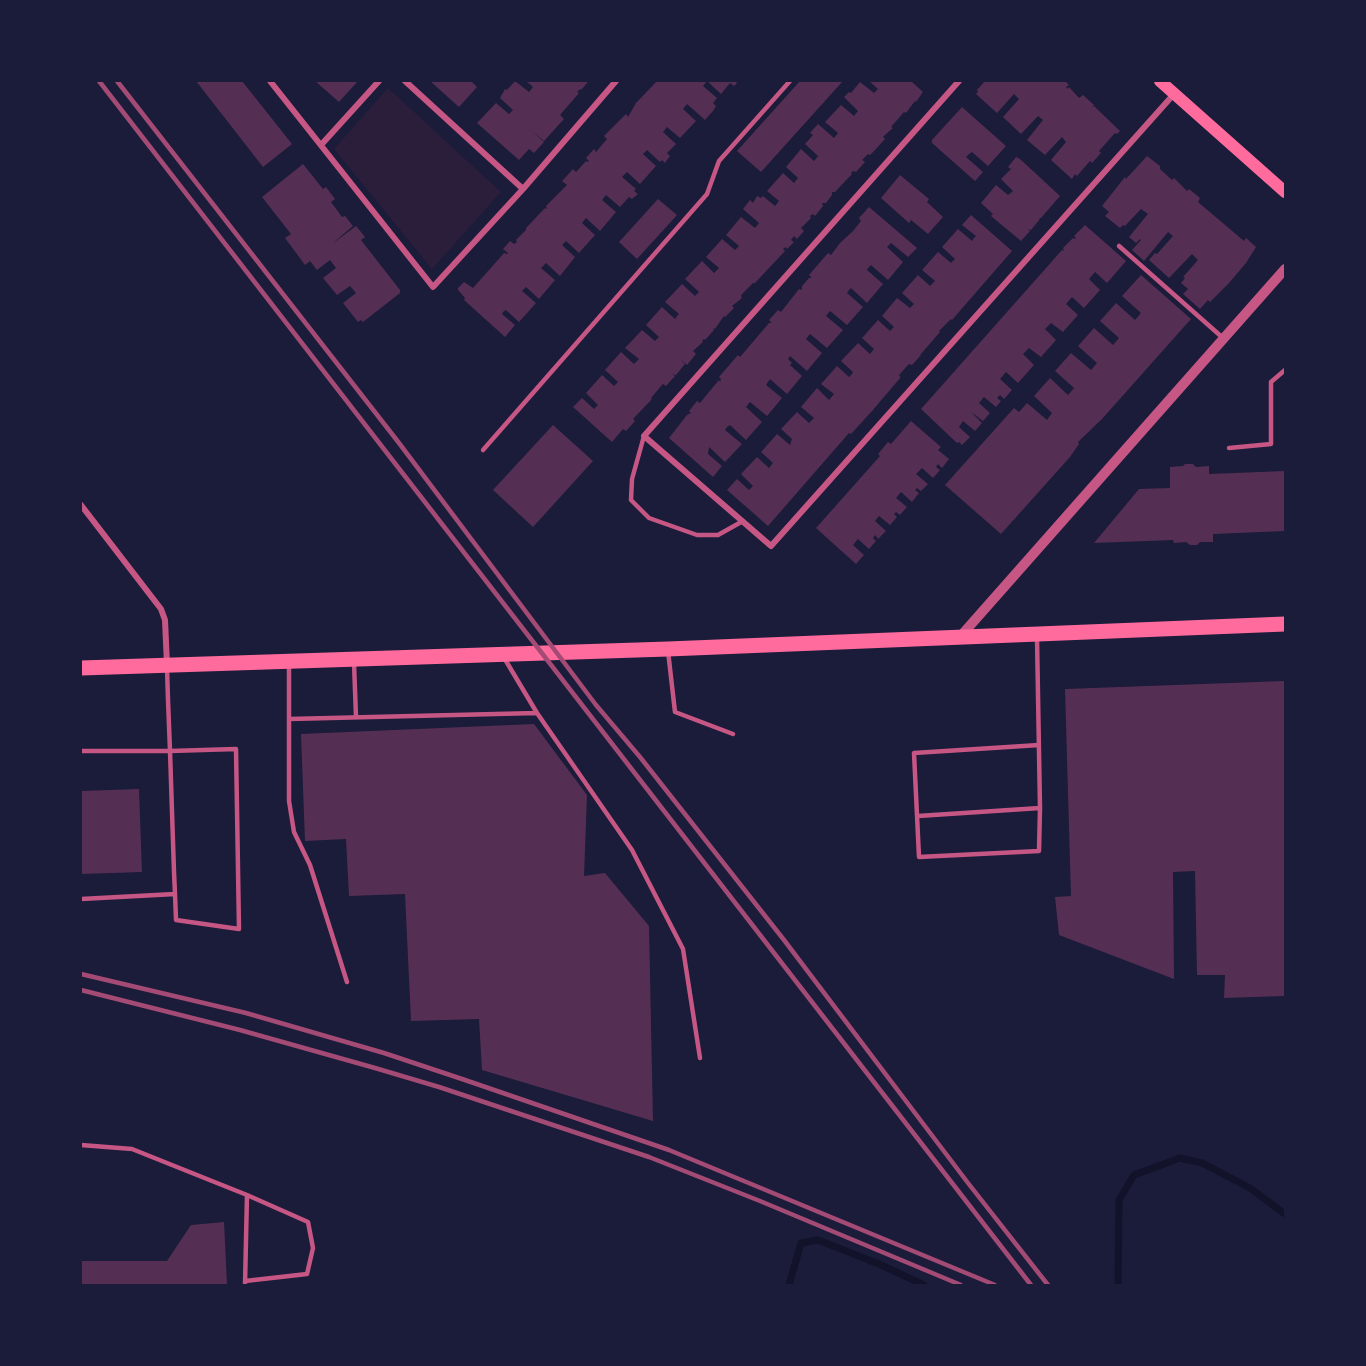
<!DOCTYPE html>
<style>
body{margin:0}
#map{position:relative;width:1366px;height:1366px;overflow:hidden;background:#1b1b3a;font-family:"Playfair Display",serif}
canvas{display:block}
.frame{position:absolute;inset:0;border:82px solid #1b1b3a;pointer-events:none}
</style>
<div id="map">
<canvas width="1366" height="1366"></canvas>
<div class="frame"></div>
</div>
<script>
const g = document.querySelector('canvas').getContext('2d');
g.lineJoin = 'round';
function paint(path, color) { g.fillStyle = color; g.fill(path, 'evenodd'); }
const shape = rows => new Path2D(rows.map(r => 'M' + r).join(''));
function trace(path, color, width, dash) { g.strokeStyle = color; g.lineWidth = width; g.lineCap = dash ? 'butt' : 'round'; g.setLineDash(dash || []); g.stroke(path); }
const green = shape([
 [388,88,501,192,432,269,334,149]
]);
const stream = shape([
 [789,1285,801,1243,818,1240,879,1264,924,1285],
 [1118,1285,1119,1200,1134,1175,1180,1158,1202,1163,1250,1188,1285,1214]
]);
const building = shape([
 [196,81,242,81,292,144,263,167],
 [315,81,358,81,339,102],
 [430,81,471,81,477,87,459,107],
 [515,81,529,92,533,87,526,81,588,82,581,90,580,89,577,92,579,93,560,115,564,119,544,141,532,131,544,142,534,153,529,149,519,160,477,123,496,103,509,114,513,110,500,98,505,89,507,90],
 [657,81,735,81,737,83,734,86,730,83,721,94,707,81,703,86,717,98,713,103,716,106,713,111,705,120,687,104,683,109,696,121,680,138,667,127,663,132,676,144,667,153,670,156,665,163,662,160,660,162,647,150,643,154,656,166,640,184,627,172,622,177,636,189,634,191,638,194,632,199,629,197,620,207,606,195,602,200,616,212,600,231,586,218,582,223,595,235,579,253,566,241,562,245,575,257,560,276,546,263,541,268,555,280,539,299,526,287,522,291,536,303,519,322,506,310,503,312,502,314,515,325,505,337,464,300,465,298,458,290,458,288,464,282,473,288,504,253,507,254,508,253,503,249,510,241,514,244,517,242,516,240,526,230,526,228,545,208,547,209,546,206,567,185,562,181,573,169,576,172,586,161,587,162,589,161,586,158,594,149,596,152,607,139,604,136,626,114,628,117,636,103],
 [800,81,843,81,761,172,737,151],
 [869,81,911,81,923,92,916,102,915,101,906,113,904,112,891,127,893,128,885,135,883,137,885,139,875,150,870,155,868,154,862,160,865,162,856,172,853,171,851,173,852,174,835,192,832,192,832,195,826,203,822,203,823,206,815,216,813,214,810,216,811,218,801,228,804,231,797,239,794,236,791,240,794,242,787,249,786,247,783,249,785,251,755,283,753,283,742,294,741,296,742,298,732,306,734,308,725,317,724,316,715,329,713,328,714,330,705,340,704,339,702,341,703,342,693,351,696,354,687,365,679,358,685,364,676,375,672,374,675,376,666,386,663,384,662,385,651,398,652,399,633,419,635,421,626,431,623,429,612,442,573,407,582,398,594,409,598,405,586,393,602,375,614,386,618,382,605,370,621,352,634,364,639,359,625,348,642,330,655,341,659,337,646,325,662,307,675,319,677,316,679,314,665,302,682,284,695,296,699,292,685,279,702,261,714,273,719,268,706,257,722,239,735,250,739,246,726,235,741,217,755,228,759,223,743,209,750,200,753,203,757,196,761,198,763,196,775,206,779,201,767,191,783,173,794,183,798,178,786,167,801,149,814,161,818,156,805,144,813,135,810,133,818,124,834,138,838,133,825,122,841,105,854,116,858,111,844,97,849,92,851,93,860,82,874,93,878,89],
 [985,81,1065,81,1069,85,1066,87,1068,89,1069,87,1079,98,1083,95,1094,105,1092,108,1094,106,1120,131,1117,134,1115,133,1099,151,1101,153,1092,163,1090,161,1077,176,1075,174,1072,179,1051,160,1066,142,1062,137,1045,155,1027,140,1043,120,1038,116,1021,134,1003,117,1019,99,1014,94,997,113,976,94,978,92,977,90],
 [962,107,1006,146,988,166,972,152,969,154,966,157,983,172,975,181,932,143,932,140],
 [1147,156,1160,166,1160,169,1172,180,1174,178,1187,191,1189,189,1200,198,1198,202,1244,241,1246,238,1256,247,1246,263,1229,283,1210,302,1208,300,1200,309,1183,294,1188,289,1181,283,1185,278,1183,277,1198,260,1192,254,1169,278,1149,260,1155,253,1157,254,1173,236,1168,232,1144,261,1132,250,1141,240,1140,239,1136,243,1129,237,1148,214,1141,209,1125,226,1123,225,1120,228,1105,216,1109,212,1102,206,1125,177,1126,179],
 [1016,157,1020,159,1060,196,1041,218,1039,218,1040,219,1031,230,1028,229,1030,231,1021,241,991,216,993,214,981,203,996,185,1008,195,1013,191,1001,179,1011,169,1008,167],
 [303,164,323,189,326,187,335,199,331,202,342,217,345,216,353,226,332,244,356,226,365,237,361,240,400,290,400,293,363,322,361,320,358,322,343,303,356,293,350,286,337,295,323,278,336,268,330,260,317,270,310,261,305,265,285,238,291,234,262,197],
 [900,175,929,199,927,202,943,217,928,234,911,220,909,223,881,198],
 [658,199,677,215,637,259,619,242],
 [869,207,917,248,908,257,891,243,887,247,903,262,888,280,871,265,868,268,867,270,883,284,867,303,851,288,849,290,847,293,863,307,847,325,830,311,826,316,843,330,827,348,810,334,806,339,822,353,807,371,790,356,788,359,792,363,790,365,802,376,787,394,770,379,766,385,782,398,767,416,750,402,746,407,762,422,746,440,730,425,727,427,725,430,742,444,725,462,709,447,708,454,722,466,713,477,669,438,687,415,691,413,689,411,697,401,700,403,709,392,719,380,720,382,721,379,719,377,738,355,740,357,769,323,772,323,769,320,778,310,781,312,799,289,802,290,802,286,809,278,812,278,809,275,828,253,831,255,840,243,853,231,861,221,859,218],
 [971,215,1012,251,952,320,951,319,939,331,940,332,921,354,920,353,921,355,912,365,909,364,900,374,899,376,901,377,872,411,851,434,849,433,768,526,727,490,737,479,749,490,753,486,741,474,757,457,769,468,773,463,761,452,777,434,790,445,792,439,781,429,797,412,809,423,814,418,801,407,817,388,829,400,834,394,821,384,837,366,849,377,852,374,853,372,841,361,858,343,870,354,874,349,862,338,878,320,890,331,894,327,882,316,897,298,910,308,914,304,902,293,918,275,930,286,935,281,922,270,938,252,951,263,955,259,942,247,958,229,972,241,974,238,976,236,962,225],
 [1085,225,1126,261,1107,283,1095,272,1089,279,1100,290,1084,308,1072,297,1066,304,1078,315,1063,332,1051,323,1045,329,1056,340,1041,357,1029,348,1023,354,1034,365,1018,383,1006,372,1000,379,1012,390,1004,399,1000,395,997,398,1001,401,996,407,984,397,979,403,990,413,983,421,971,412,982,423,975,431,963,421,959,427,970,437,962,445,959,442,957,443,921,409,1062,250,1064,251,1063,248,1073,238,1075,239,1076,238,1074,236],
 [1141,275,1191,319,1102,419,1078,442,1079,444,1070,457,1001,534,945,485,1014,408,1019,412,1027,403,1047,420,1052,413,1034,396,1050,378,1068,395,1074,388,1055,371,1071,353,1091,370,1097,363,1078,346,1094,328,1113,345,1119,338,1100,321,1116,303,1135,320,1141,313,1122,296],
 [911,421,941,447,938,450,949,459,942,468,938,464,936,467,940,470,933,478,922,468,916,474,928,484,921,491,917,488,915,490,919,493,912,502,901,492,896,498,907,507,900,515,896,512,894,514,897,517,890,525,879,516,875,521,886,531,878,539,875,535,873,538,876,541,869,549,858,539,853,545,864,555,856,564,816,528,880,456,878,454,888,442,891,444],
 [553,425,593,461,533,527,493,490],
 [1185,464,1193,464,1196,467,1209,466,1209,474,1285,471,1285,531,1213,534,1213,542,1200,542,1197,545,1190,545,1186,542,1174,543,1173,540,1094,543,1139,489,1170,488,1170,467,1183,466],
 [1285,681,1285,996,1224,998,1225,975,1197,975,1195,871,1173,872,1174,979,1059,935,1055,897,1071,896,1065,689],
 [534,724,587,795,584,876,605,873,649,926,653,1121,482,1070,479,1019,411,1021,405,894,349,896,346,839,305,841,301,734],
 [139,789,142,872,81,874,81,791],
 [224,1222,227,1285,81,1285,81,1261,167,1261,191,1225]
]);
const service = shape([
 [1119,246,1223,338],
 [644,436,632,479,631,500,649,518,697,535,718,535,743,521],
 [1229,448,1271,444,1271,382,1285,370],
 [483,450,707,194,719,161,790,81],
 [1037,638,1040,808,1039,851,919,857,914,753,1039,745],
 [668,651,675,712,733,734],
 [503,656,537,713,632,850,683,949,700,1058],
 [354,663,356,717],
 [289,664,289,801,294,832,310,865,347,982],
 [289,719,537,713],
 [81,751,170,751,236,749,239,929,176,920,175,894,174,872,170,751,168,700,167,668],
 [918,816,1040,808],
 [81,899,175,894],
 [81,1145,132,1149,247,1195,308,1222,313,1248,307,1274,245,1281],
 [245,1285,247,1195]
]);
const minor = shape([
 [270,81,433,287,523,189,616,81],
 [405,81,523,189],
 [959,81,644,436,771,546,1174,94],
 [321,145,379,81],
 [81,505,161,609,165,620,167,665]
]);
const tertiary = shape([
 [959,638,1285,269]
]);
const secondary = shape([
 [1160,81,1285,192]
]);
const primary = shape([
 [81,668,668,649,1285,624]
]);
const rail = shape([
 [99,81,1031,1285],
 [117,81,399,443,596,705,640,757,784,940,968,1183,1048,1285],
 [81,974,246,1013,384,1053,465,1080,669,1150,995,1285],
 [81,990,240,1030,375,1068,439,1087,649,1157,760,1201,961,1285]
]);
paint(green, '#2a1e3b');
trace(stream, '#12122b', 7);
paint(building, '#542f53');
trace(service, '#c65784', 4.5);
trace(minor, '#c65784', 6);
trace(tertiary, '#c65784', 10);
trace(secondary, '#ff6b9d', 12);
trace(primary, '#ff6b9d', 15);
trace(rail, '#a44b75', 4.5);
</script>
